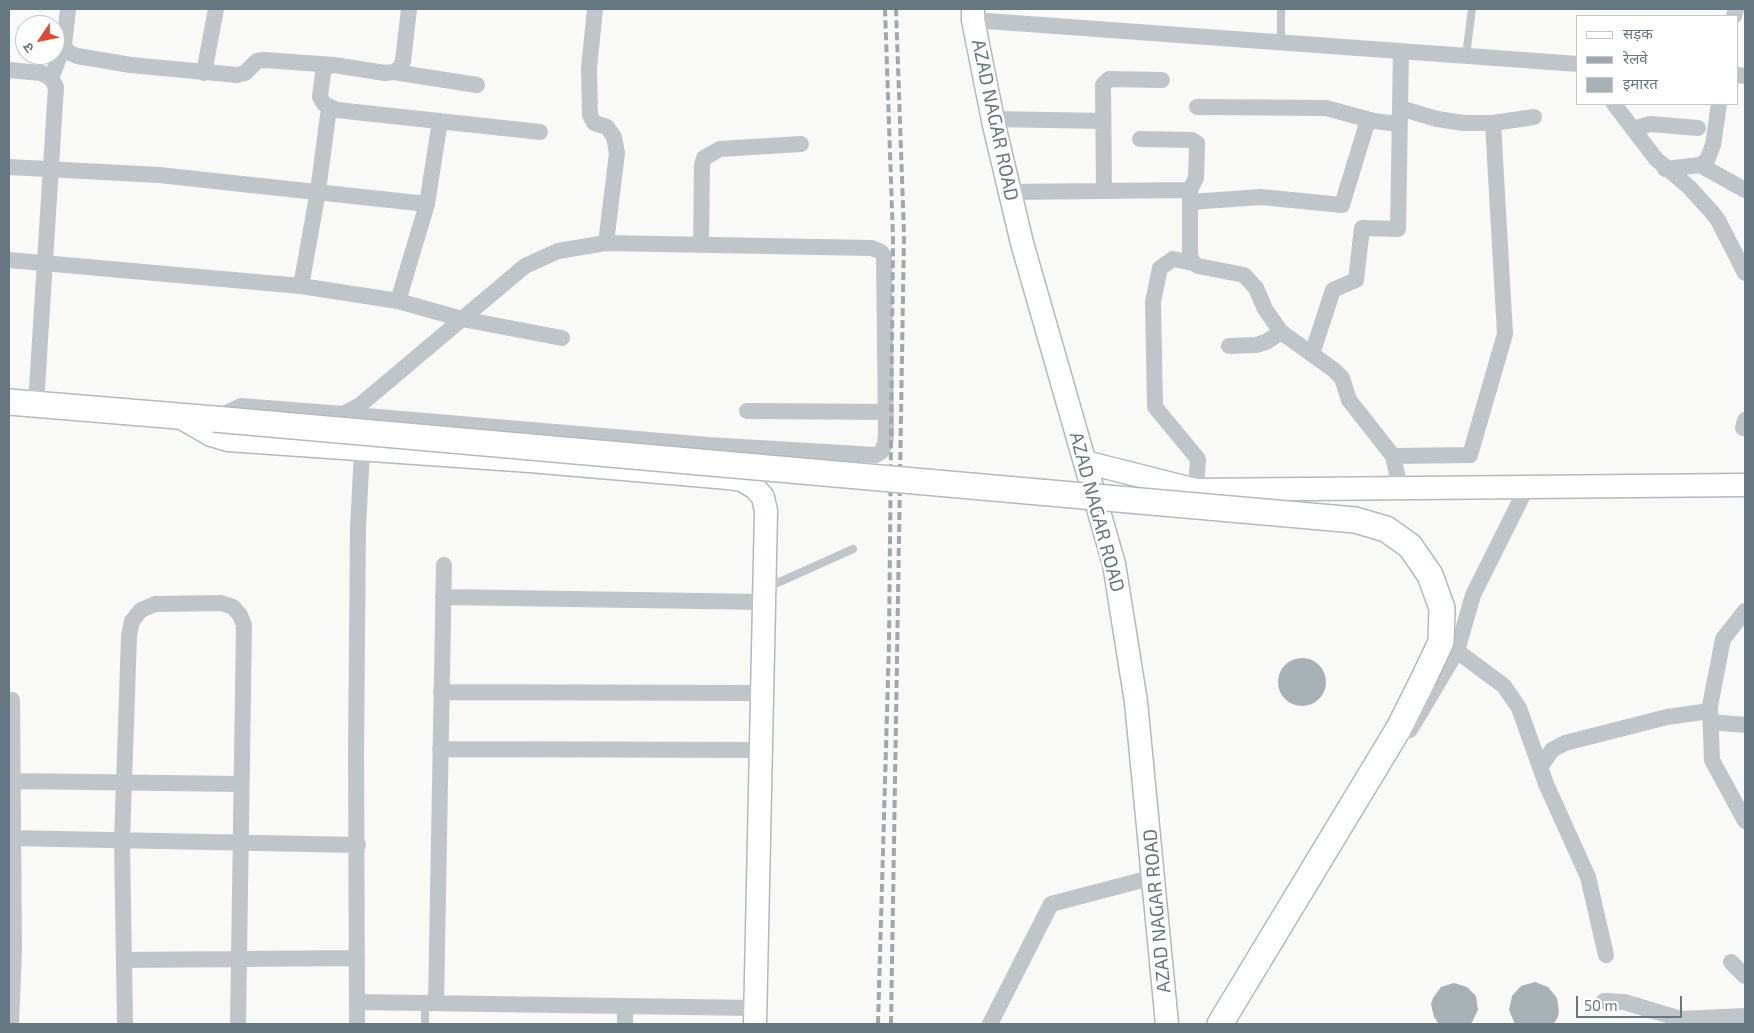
<!DOCTYPE html>
<meta charset="utf-8">
<style>
body{margin:0}
#map{position:relative;width:1754px;height:1033px;overflow:hidden;background:#f9f9f7;font-family:"Exo 2","Noto Sans Devanagari",sans-serif}
canvas{display:block}
.frame{position:absolute;inset:0;border:10px solid #657781;pointer-events:none}
.legend{position:absolute;left:1576px;top:15px;width:162px;height:90px;box-sizing:border-box;background:#fff;border:1px solid #c1c9cd;margin:0;padding:6px 9px;list-style:none;font-size:15px;color:#657781}
.legend li{display:flex;align-items:center;gap:10px;height:25px}
.legend b{width:25px;border:1px solid #c1c9cd}
.north{position:absolute;left:15px;top:15px;width:50px;height:50px;box-sizing:border-box;background:#fff;border:1px solid #c1c9cd;border-radius:50%;rotate:236deg;font-size:14px;font-weight:700;line-height:20px;text-align:center;color:#657781}
.north::after{content:'';display:block;margin:auto;width:18px;height:22px;background:#e04930;clip-path:polygon(50% 0,100% 100%,50% 72%,0 100%)}
.scale{position:absolute;left:1576px;top:996px;width:106px;height:22px;box-sizing:border-box;border:2px solid #657781;border-top:0;padding-left:6px;font-size:15px;line-height:18px;white-space:nowrap;color:#657781;-webkit-text-stroke:4px #fff;paint-order:stroke}
</style>
<div id="map">
<canvas width="1754" height="1033"></canvas>
<div class="frame"></div>
<ul class="legend">
<li><b style="height:6px;background:#fff"></b>सड़क</li>
<li><b style="height:6px;background:#a0a8ad"></b>रेलवे</li>
<li><b style="height:14px;background:#a7b1b6"></b>इमारत</li>
</ul>
<div class="north">उ</div>
<div class="scale">50 m</div>
</div>
<script>
const g = document.querySelector('canvas').getContext('2d');
g.lineJoin = 'round';
function paint(path, color) { g.fillStyle = color; g.fill(path, 'evenodd'); }
const shape = rows => new Path2D(rows.map(r => 'M' + r).join(''));
function trace(path, color, width, dash) { g.strokeStyle = color; g.lineWidth = width; g.lineCap = dash ? 'butt' : 'round'; g.setLineDash(dash || []); g.stroke(path); }
function drawText(font, color, halo, rows, align = 'center') {
  g.font = font + ' "Exo 2",sans-serif'; g.lineWidth = 5; g.setLineDash([]); g.textBaseline = 'middle'; g.strokeStyle = halo; g.fillStyle = color; for (const [text, x, y, turn = 0] of rows) {
    g.save(); g.translate(x, y); g.rotate((+turn || 0) * Math.PI / 180); g.textAlign = isNaN(turn) ? turn : align; if (halo) g.strokeText(text, 0, 0); g.fillText(text, 0, 0); g.restore();
  }
}
const building = shape([
 '1278 682a24 24 0 1 1 48 0a24 24 0 1 1-48 0Z',
 [1535,982,1548,987,1557,998,1559,1012,1557,1019,1553,1024,1515,1024,1509,1010,1512,996,1521,986],
 [1454,983,1467,987,1476,996,1478,1010,1471,1024,1439,1024,1434,1017,1431,1004,1433,998,1441,987]
]);
const lane = shape([
 [1281,9,1281,42],
 [1466,56,1472,9],
 [766,588,853,549],
 [425,1024,425,1003]
]);
const street = shape([
 [68,9,64,45,68,52,77,56,131,65,237,75,245,73,257,61,265,60,334,65],
 [409,9,403,61,400,68,394,72,385,73,334,65,326,67,323,73,320,97,324,104,337,110,540,132],
 [595,9,589,68,590,115,594,123,607,127,614,137,617,153,606,243],
 [1734,16,1736,9],
 [973,20,1578,64],
 [9,70,41,73,51,78,56,87,36,404],
 [394,72,477,85],
 [204,73,216,9],
 [1738,75,1745,76],
 [51,78,64,45],
 [1614,104,1656,159,1689,187,1710,210,1718,220,1745,273],
 [1197,107,1326,108,1374,121,1399,124],
 [1400,108,1437,119,1464,123,1493,123,1534,117],
 [993,119,1103,121],
 [1633,129,1650,124,1698,128],
 [1140,139,1192,140,1197,143,1196,178,1190,190,1190,255,1193,263,1198,266,1244,275,1256,288,1265,309,1281,332,1334,370,1342,378,1349,400,1393,456,1400,488],
 [1700,165,1745,190],
 [9,167,159,175,427,204],
 [1665,169,1700,165,1707,160,1713,145,1719,104],
 [1104,191,1103,85,1109,79,1162,80],
 [1010,192,1190,190],
 [1190,202,1261,197,1342,205,1368,120],
 [701,245,702,165,704,158,720,149,801,144],
 [9,260,301,286,398,301,462,319,562,338],
 [1193,263,1173,259,1160,268,1153,302,1155,407,1198,459,1196,490],
 [301,286,318,191,329,108],
 [398,301,427,204,440,121],
 [1229,346,1256,345,1266,342,1281,332],
 [1312,354,1333,290,1356,280,1362,228,1398,229,1401,51],
 [747,411,886,412],
 [216,418,241,406,343,414,360,405,525,266,558,251,606,243,872,248,881,252,884,256,886,434,885,444,881,452,876,455,708,445,343,414],
 [1743,428,1745,420],
 [1393,456,1470,455,1505,334,1493,123],
 [443,597,764,602],
 [1745,611,1723,639,1710,706,1712,760,1745,821],
 [1457,651,1504,686,1519,708,1546,784,1588,877,1606,955],
 [441,692,762,693],
 [1711,722,1745,725],
 [1410,730,1457,651,1473,595,1527,487],
 [440,749,761,750],
 [1541,766,1552,750,1565,743,1667,717,1710,711],
 [12,781,241,784],
 [9,838,358,845],
 [124,960,357,958],
 [1731,962,1745,976],
 [1604,1001,1624,1002,1681,1019,1745,1016],
 [357,1002,755,1008],
 [436,1003,444,565],
 [11,1024,14,950,12,700],
 [125,1024,122,841,129,636,132,621,141,610,155,604,221,603,233,607,240,615,244,625,238,1024],
 [357,1024,356,751,358,528,362,450],
 [625,1024,625,1006],
 [990,1024,1051,904,1154,877]
]);
const secondary = shape([
 [973,9,973,20,994,125,1022,243,1114,564,1136,702,1167,1024],
 [178,416,211,435,228,440,530,461,728,478,742,480,755,488,763,497,766,511,755,1024],
 [1085,462,1196,490,1745,485]
]);
const primary = shape([
 [9,402,214,419],
 [1220,1024,1399,728,1423,680]
]);
const rail = shape([
 [878,1024,889,644,893,239,885,9],
 [891,1024,904,235,896,9]
]);
const primaryBridge = shape([
 [214,419,1355,520,1386,529,1410,546,1430,575,1442,608,1441,642,1423,680]
]);
const streetNames = [
 ["AZAD NAGAR ROAD",995,120,78],
 ["AZAD NAGAR ROAD",1097,512,75],
 ["AZAD NAGAR ROAD",1157,911,-95]
];
paint(building, '#a7b1b6');
trace(secondary, '#b3b9bd', 25);
trace(primary, '#b4babd', 28);
trace(lane, '#c0c5c9', 8);
trace(street, '#c0c5c9', 16);
trace(secondary, '#fff', 22);
trace(primary, '#fff', 25);
trace(rail, '#a0a8ad', 4, [8, 4]);
trace(primaryBridge, '#b4babd', 28, []);
trace(primaryBridge, '#fff', 25);
drawText('19px', '#657781', '#fff', streetNames);
</script>
